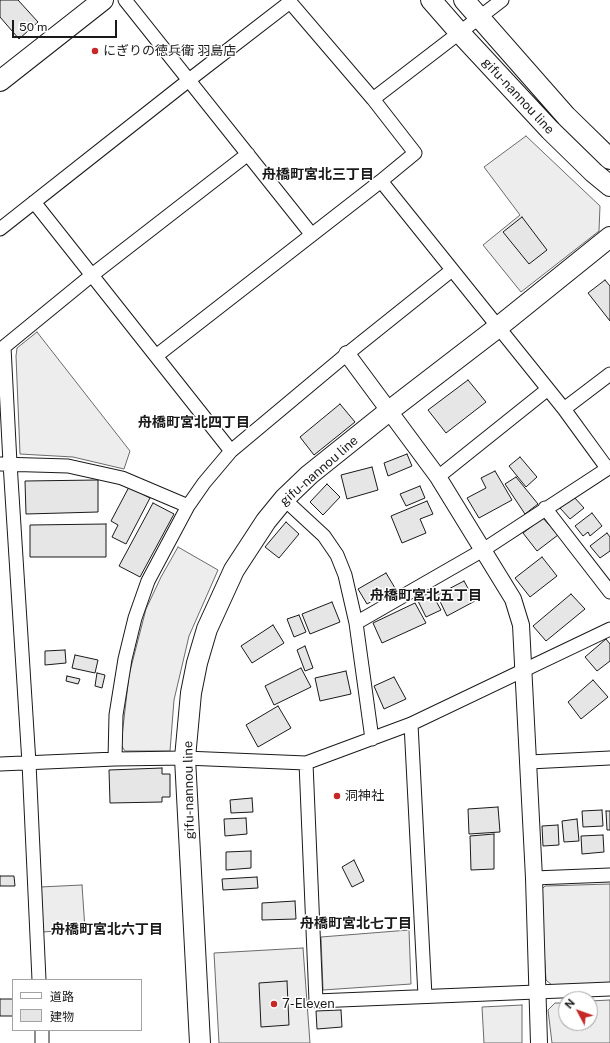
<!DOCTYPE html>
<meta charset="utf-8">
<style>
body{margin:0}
#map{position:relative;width:610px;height:1043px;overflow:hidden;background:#fff;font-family:"Public Sans","Noto Sans JP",sans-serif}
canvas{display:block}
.legend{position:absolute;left:12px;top:979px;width:130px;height:52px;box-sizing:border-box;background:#fff;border:1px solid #a3a3a3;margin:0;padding:5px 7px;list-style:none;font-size:12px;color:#1a1a1a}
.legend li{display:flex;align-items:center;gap:8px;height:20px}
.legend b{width:20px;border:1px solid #a3a3a3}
.north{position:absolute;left:558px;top:991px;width:40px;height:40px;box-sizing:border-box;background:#fff;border:1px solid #a3a3a3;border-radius:50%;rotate:311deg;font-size:11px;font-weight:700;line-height:16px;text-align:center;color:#1a1a1a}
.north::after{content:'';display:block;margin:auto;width:14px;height:18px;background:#c62828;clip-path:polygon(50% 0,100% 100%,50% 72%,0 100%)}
.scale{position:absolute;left:12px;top:20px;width:105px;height:18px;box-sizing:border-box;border:2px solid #1a1a1a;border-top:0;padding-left:5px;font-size:12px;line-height:14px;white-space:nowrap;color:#1a1a1a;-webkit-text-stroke:3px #fff;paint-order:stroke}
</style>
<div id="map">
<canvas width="610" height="1043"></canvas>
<ul class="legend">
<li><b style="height:5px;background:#fff"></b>道路</li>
<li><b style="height:11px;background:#e6e6e6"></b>建物</li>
</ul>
<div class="north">N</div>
<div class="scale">50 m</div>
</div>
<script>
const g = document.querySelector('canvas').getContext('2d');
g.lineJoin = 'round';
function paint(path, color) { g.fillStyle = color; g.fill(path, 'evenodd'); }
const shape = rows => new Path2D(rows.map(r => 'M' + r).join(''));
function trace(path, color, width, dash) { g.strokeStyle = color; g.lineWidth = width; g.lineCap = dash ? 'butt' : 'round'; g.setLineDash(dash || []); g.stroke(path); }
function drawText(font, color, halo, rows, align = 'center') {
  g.font = font + ' "Public Sans","Noto Sans JP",sans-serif'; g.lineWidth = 3; g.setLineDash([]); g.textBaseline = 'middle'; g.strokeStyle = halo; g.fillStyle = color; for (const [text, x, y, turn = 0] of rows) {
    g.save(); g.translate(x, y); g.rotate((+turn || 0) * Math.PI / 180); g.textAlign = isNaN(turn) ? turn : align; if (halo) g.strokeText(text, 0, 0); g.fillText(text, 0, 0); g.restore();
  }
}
const built = shape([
 [526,136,600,206,599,231,521,292,483,245,520,215,484,167,526,136],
 [37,332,130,451,124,469,73,457,20,454,16,356,17,348,37,332],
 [178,547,218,570,189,636,174,700,170,751,125,751,121,745,129,675,146,609,161,577,178,547],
 [610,884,610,983,553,986,546,980,540,891,545,886,610,884],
 [82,885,85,929,43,932,40,887,82,885],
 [409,930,411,984,323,990,321,937,409,930],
 [303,948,310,1043,219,1043,214,953,303,948],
 [610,1000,610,1043,552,1043,548,1010,555,1003,566,1003,566,1023,590,1023,590,1001,610,1000],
 [522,1005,522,1043,484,1043,482,1007,522,1005]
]);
const building = shape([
 [0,0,18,0,38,22,19,39,0,17,0,0],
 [522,217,547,250,529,264,503,232,522,217],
 [605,280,610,286,610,321,588,293,605,280],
 [468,380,486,402,446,433,428,410,468,380],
 [340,404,355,422,314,455,300,437,340,404],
 [407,454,412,466,388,476,384,463,407,454],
 [520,457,537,477,526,487,509,466,520,457],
 [372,467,378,490,347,499,341,475,372,467],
 [495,471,512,500,479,518,467,498,486,488,481,478,495,471],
 [516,477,538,504,525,514,505,484,516,477],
 [98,480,98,512,26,514,25,481,98,480],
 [327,484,340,497,323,515,310,502,327,484],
 [420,486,425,498,406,506,400,494,420,486],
 [129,487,150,498,126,544,112,537,118,525,111,521,129,487],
 [574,497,584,508,570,519,560,508,574,497],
 [427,501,433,514,420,519,426,533,402,543,391,516,427,501],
 [153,503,174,514,140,577,119,566,153,503],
 [592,513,602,526,590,536,588,532,583,536,575,526,592,513],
 [543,518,558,535,537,551,523,533,543,518],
 [286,522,299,534,279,558,265,547,286,522],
 [106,524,106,557,30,557,30,525,106,524],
 [607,533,610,537,610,551,600,558,590,546,607,533],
 [542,557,557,576,530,597,515,578,542,557],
 [386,573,395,588,367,604,358,589,386,573],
 [464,581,475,601,447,616,437,595,464,581],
 [431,592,441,610,426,617,417,599,431,592],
 [571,594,585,609,546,641,533,626,571,594],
 [332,602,340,622,310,634,302,614,332,602],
 [415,603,426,623,382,643,373,623,415,603],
 [299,615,306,632,294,637,287,619,299,615],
 [273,625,284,643,252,663,241,646,273,625],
 [606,639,610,644,610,661,597,671,585,657,606,639],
 [305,646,313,668,305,671,297,650,305,646],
 [65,650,66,663,45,665,45,651,65,650],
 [75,655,98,660,95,673,72,668,75,655],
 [301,668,311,687,274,705,265,686,301,668],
 [346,671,351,694,320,701,315,678,346,671],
 [97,673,105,675,102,688,95,686,97,673],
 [67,676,80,679,78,684,66,681,67,676],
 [394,677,406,699,384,709,374,686,394,677],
 [593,680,608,697,581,719,568,702,593,680],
 [278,706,291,728,258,747,246,725,278,706],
 [162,768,162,774,170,774,170,797,162,797,162,802,110,803,109,770,162,768],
 [252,798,253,812,231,813,230,800,252,798],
 [498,807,500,832,469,834,468,809,498,807],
 [602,810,603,826,583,827,582,811,602,810],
 [606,811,610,811,610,830,607,830,606,811],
 [246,818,247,834,225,836,224,819,246,818],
 [577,819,579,841,564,842,562,821,577,819],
 [558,825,559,845,543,846,542,826,558,825],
 [494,834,494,869,471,870,470,836,494,834],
 [603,835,604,852,582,854,581,836,603,835],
 [251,851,251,868,226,870,226,852,251,851],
 [354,860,364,881,352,887,342,867,354,860],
 [0,876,14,876,15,886,0,886,0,876],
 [257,877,258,888,223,890,222,879,257,877],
 [295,901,296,919,262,920,262,903,295,901],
 [287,981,289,1025,261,1027,259,983,287,981],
 [0,999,13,999,13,1016,0,1016,0,999],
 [341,1010,342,1027,317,1029,316,1011,341,1010]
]);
const minor = shape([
 [125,0,312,235],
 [373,99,502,0],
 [381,181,564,409,607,468],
 [34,202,231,451],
 [0,229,189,80,290,2,373,99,415,153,381,181,156,356],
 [564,409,610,374],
 [0,464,68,466,122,478,188,506],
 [438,477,548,389],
 [284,499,324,536,337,555,345,575,356,623,372,739],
 [545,508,610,592],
 [356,623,483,550,610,467],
 [411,724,425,996],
 [115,759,116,715,125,659,135,618,148,581,188,506,204,483,231,451,347,354,452,270],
 [529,762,610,758],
 [306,763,316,1001,610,989],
 [0,764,115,759,185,758,306,763,411,724,610,629],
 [534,878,610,875],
 [39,980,29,763,10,463,4,347,92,275,248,154],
 [42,1030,42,1043]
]);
const tertiary = shape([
 [347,354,438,477,513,599,521,625,534,878,539,1043]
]);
const primary = shape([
 [431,0,459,32,550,130,593,172,610,186],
 [464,0,566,116,610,159],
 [0,81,103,0],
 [200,1043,185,758,191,693,197,663,207,629,234,570,266,521,284,499,309,475,389,411,497,328,610,237]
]);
const markers = [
 [95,51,4,"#c62828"],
 [337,796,4,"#c62828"],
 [274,1004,4,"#c62828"]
];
const poiNames = [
 ["にぎりの徳兵衛 羽島店",103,51],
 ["洞神社",345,796],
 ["7-Eleven",282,1004]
];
const streetNames = [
 ["gifu-nannou line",518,96,47],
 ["gifu-nannou line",319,471,-41],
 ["gifu-nannou line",189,790,-91]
];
const neighbourhoodNames = [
 ["舟橋町宮北三丁目",318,175],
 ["舟橋町宮北四丁目",194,423],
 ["舟橋町宮北五丁目",426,596],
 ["舟橋町宮北七丁目",356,924],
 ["舟橋町宮北六丁目",107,930]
];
paint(built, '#ededed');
trace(built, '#6a6a6a', 1);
paint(building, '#e6e6e6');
trace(building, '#1a1a1a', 1);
trace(minor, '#1a1a1a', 15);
trace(tertiary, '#1a1a1a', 18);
trace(primary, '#1a1a1a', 22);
trace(minor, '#fff', 13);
trace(tertiary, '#fff', 16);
trace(primary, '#fff', 20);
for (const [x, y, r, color] of markers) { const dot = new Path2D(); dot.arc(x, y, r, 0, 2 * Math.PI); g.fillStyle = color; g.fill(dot); trace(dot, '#fff', 1.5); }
drawText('13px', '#1a1a1a', '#fff', poiNames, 'left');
drawText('13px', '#1a1a1a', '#fff', streetNames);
drawText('bold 14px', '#1a1a1a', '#fff', neighbourhoodNames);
</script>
